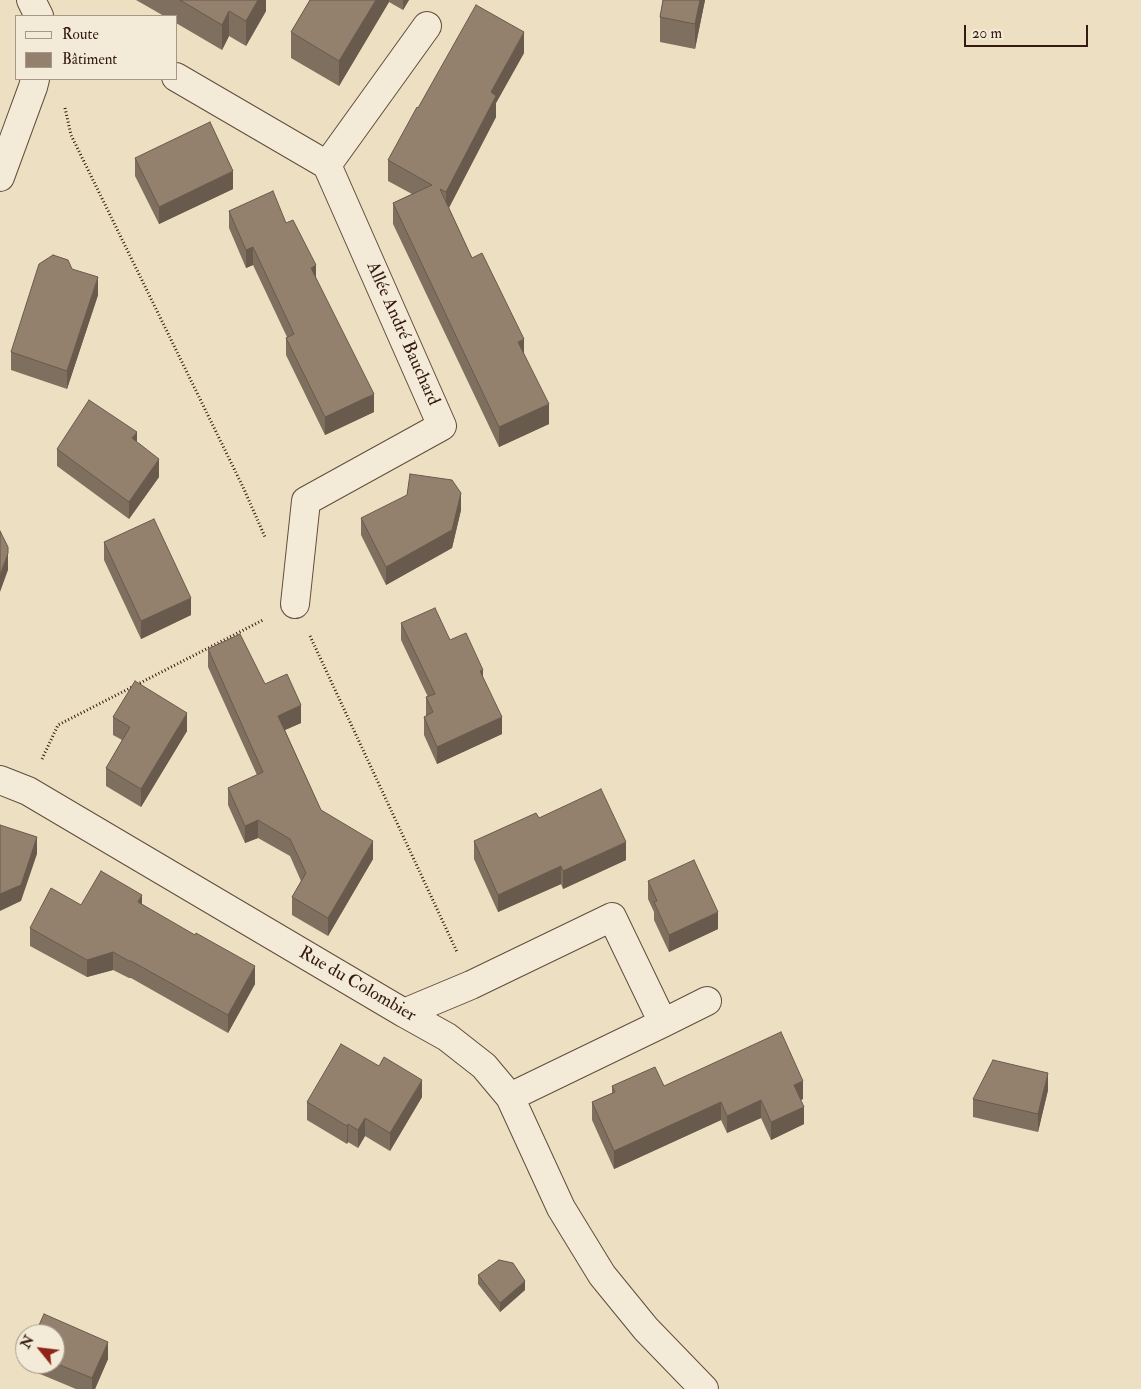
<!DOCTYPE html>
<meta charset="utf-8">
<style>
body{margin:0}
#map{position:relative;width:1141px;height:1389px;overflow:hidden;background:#ede0c2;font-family:"IM FELL Double Pica",serif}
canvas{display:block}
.legend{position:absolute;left:15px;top:15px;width:162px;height:65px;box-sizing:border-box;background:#f3ebd7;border:1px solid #a79787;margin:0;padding:6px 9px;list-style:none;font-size:15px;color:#341a10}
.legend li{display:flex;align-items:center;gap:10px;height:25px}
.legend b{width:25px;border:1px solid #a79787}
.north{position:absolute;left:15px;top:1324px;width:50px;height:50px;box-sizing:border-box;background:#f3ebd7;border:1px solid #a79787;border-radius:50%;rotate:299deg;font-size:14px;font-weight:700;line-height:20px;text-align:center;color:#341a10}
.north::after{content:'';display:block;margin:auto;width:18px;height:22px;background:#8f2418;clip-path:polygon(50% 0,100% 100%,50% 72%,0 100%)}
.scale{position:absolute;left:964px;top:25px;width:124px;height:22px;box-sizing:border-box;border:2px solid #341a10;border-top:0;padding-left:6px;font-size:15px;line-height:18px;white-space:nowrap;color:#341a10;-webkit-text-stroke:4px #f3ebd7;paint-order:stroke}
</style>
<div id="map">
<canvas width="1141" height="1389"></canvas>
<ul class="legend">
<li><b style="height:6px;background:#f3ebd7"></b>Route</li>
<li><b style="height:14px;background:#94816d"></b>Bâtiment</li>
</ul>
<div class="north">N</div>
<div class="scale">20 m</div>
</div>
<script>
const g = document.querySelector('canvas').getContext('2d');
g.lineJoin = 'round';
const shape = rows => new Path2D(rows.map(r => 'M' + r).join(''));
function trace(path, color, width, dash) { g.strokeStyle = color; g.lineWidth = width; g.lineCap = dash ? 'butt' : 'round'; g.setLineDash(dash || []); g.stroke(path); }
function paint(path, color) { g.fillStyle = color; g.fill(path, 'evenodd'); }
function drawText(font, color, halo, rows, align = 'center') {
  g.font = font + ' "IM FELL Double Pica",serif'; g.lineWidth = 4.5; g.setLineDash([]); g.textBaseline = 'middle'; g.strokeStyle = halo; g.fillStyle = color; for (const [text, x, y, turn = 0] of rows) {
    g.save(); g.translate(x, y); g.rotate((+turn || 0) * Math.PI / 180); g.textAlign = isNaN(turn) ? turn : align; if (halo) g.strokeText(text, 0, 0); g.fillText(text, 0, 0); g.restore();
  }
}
const path = shape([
 [65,108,71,135,243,487,265,537],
 [310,636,457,952],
 [42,759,58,725,263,620]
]);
const minor = shape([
 [31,0,39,16],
 [176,77,327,165,442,426,306,501,295,604],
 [327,165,427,26],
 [0,177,33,87,35,79],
 [0,780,28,791,404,1013,447,1037,484,1066,510,1097,663,1023,707,1001],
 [404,1013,471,985,612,917,663,1023],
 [510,1097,561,1208,602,1275,646,1329,704,1389]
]);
const wall = shape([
 [136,0,266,0,266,11,246,46,229,36,222,50,176,23,176,16,164,16],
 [310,0,409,0,403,10,389,2,339,86,291,58,291,32],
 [663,0,705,0,695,49,660,42,660,17],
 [524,53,496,103,496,117,449,208,472,258,524,354,549,424,499,447,393,224,393,203,412,194,388,181,388,160,418,108],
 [135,158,233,189,159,224,135,176],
 [229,211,286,223,316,278,374,412,325,435,286,355,286,338,287,337,253,265,246,268,229,228],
 [72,269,98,295,67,389,11,370,11,352],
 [137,442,159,477,129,519,57,466,57,449],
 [461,510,452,548,386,585,361,535,361,518],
 [104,542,191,615,141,639,104,560],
 [401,623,450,640,483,678,502,734,437,764,424,735,424,717,426,716,426,697,428,697,401,640],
 [208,649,265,684,301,723,285,730,321,810,373,859,328,936,292,915,292,897,301,881,290,856,258,838,245,843,228,805,228,788,257,775,208,667],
 [113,717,187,731,141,807,106,786,106,768,122,740,113,735],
 [474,841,626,860,563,889,561,884,498,912,474,859],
 [648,881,718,929,669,952,654,920,654,912,648,899],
 [142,904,255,984,228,1033,131,978,129,978,113,970,87,977,30,946,30,928,81,905],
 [612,1086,664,1086,803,1099,801,1100,804,1124,771,1140,761,1118,727,1133,721,1120,614,1169,592,1120,592,1102,612,1093],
 [1048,1090,1038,1132,973,1117,973,1099],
 [422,1097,390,1151,365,1136,358,1148,348,1142,347,1144,307,1120,307,1102],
 [478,1275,525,1290,500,1312,478,1284],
 [55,1334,108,1359,95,1389,76,1389,28,1369,28,1364,55,1364]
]);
const shadedWall = shape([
 [258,0,266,0,266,11,246,46,246,21],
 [376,0,389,0,389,2,339,86,339,61],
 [403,0,409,0,403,10],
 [700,0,705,0,695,49,695,24],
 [229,11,229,36,222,50,222,25],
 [524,32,524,53,496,103,496,117,446,213,446,192,491,92],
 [233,171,233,189,159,224,159,207],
 [253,247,253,265,246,268,246,250],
 [316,265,316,283,311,268],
 [98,277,98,295,67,389,67,371],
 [524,339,524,360,518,342],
 [374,394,374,412,325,435,325,417],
 [549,404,549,424,499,447,499,427],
 [137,432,137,449,132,438],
 [159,459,159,477,129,519,129,502],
 [461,493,461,510,452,548,386,585,386,567],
 [8,553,8,570,0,592,0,575],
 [191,598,191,615,141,639,141,621],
 [483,670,483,687,480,671],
 [301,705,301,723,278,733,278,716],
 [187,713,187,731,141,807,141,789],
 [502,717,502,734,437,764,437,747],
 [258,820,258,838,245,843,245,826],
 [37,837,37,854,21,901,0,911,0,894],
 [373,841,373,859,328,936,328,918],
 [626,842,626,860,563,889,563,871],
 [561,866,561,884,498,912,498,895],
 [142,895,142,912,138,902],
 [718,912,718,929,669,952,669,935],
 [113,952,113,970,87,977,87,960],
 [255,966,255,984,228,1033,228,1015],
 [1048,1073,1048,1090,1038,1132,1038,1114],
 [422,1080,422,1097,390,1151,390,1133],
 [803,1081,803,1099,794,1102,794,1085],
 [761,1100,761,1118,727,1133,727,1116],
 [721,1102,721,1120,614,1169,614,1151],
 [804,1107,804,1124,771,1140,771,1122],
 [365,1118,365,1136,358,1148,358,1130],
 [348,1124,348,1142,347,1144,347,1126],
 [525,1281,525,1290,500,1312,500,1303],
 [108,1342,108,1359,95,1389,92,1389,92,1378]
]);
const building = shape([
 [180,0,258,0,246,21,229,11,222,25,180,0],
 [310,0,376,0,339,61,291,32,310,0],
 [663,0,700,0,695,24,660,17,663,0],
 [476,5,524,32,491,92,496,96,446,192,440,189,472,258,482,253,524,339,518,342,549,404,499,427,393,203,432,185,388,160,417,107,418,108,476,5],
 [210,122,233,171,159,207,135,158,210,122],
 [273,191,286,223,293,220,316,265,311,268,374,394,325,417,286,338,294,334,253,247,246,250,229,211,273,191],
 [53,255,68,260,72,269,98,277,67,371,11,352,39,264,53,255],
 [89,400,137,432,132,438,159,459,129,502,57,449,89,400],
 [410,474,452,480,461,493,452,530,386,567,361,518,407,495,410,474],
 [154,519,191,598,141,621,104,542,154,519],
 [0,531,8,547,8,553,0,575,0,531],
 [435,608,450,640,466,633,483,670,480,671,502,717,437,747,424,717,433,712,426,697,435,694,401,623,435,608],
 [240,634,265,684,287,674,301,705,278,716,321,810,373,841,328,918,292,897,306,873,290,839,258,820,245,826,228,788,263,772,208,649,240,634],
 [135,681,187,713,141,789,106,768,130,727,113,717,135,681],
 [601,789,626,842,563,871,561,866,498,895,474,841,536,813,539,818,601,789],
 [0,825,37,837,21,885,0,894,0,825],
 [694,860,718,912,669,935,654,902,657,901,648,881,694,860],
 [101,871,142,895,138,902,195,935,196,933,255,966,228,1015,131,961,129,961,113,952,87,960,30,928,51,888,81,905,101,871],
 [781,1032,803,1081,794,1085,804,1107,771,1122,761,1100,727,1116,721,1102,614,1151,592,1102,615,1092,612,1086,655,1067,664,1086,781,1032],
 [341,1044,379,1066,384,1057,422,1080,390,1133,365,1118,358,1130,348,1124,347,1126,307,1102,341,1044],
 [993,1060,1048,1073,1038,1114,973,1099,993,1060],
 [499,1260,513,1263,525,1281,500,1303,478,1275,499,1260],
 [44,1314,108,1342,92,1378,55,1363,55,1334,35,1334,44,1314]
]);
const streetNames = [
 ["Allée André Bauchard",402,334,66],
 ["Rue du Colombier",357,985,30]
];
trace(minor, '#624c3c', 30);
trace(path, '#341a10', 3, [1, 2.5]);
trace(minor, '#f3ebd7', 28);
paint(wall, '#7f6f5e');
paint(shadedWall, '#685a4c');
paint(building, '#94816d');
trace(building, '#685a4c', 1);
drawText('18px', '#341a10', '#f3ebd7', streetNames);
</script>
